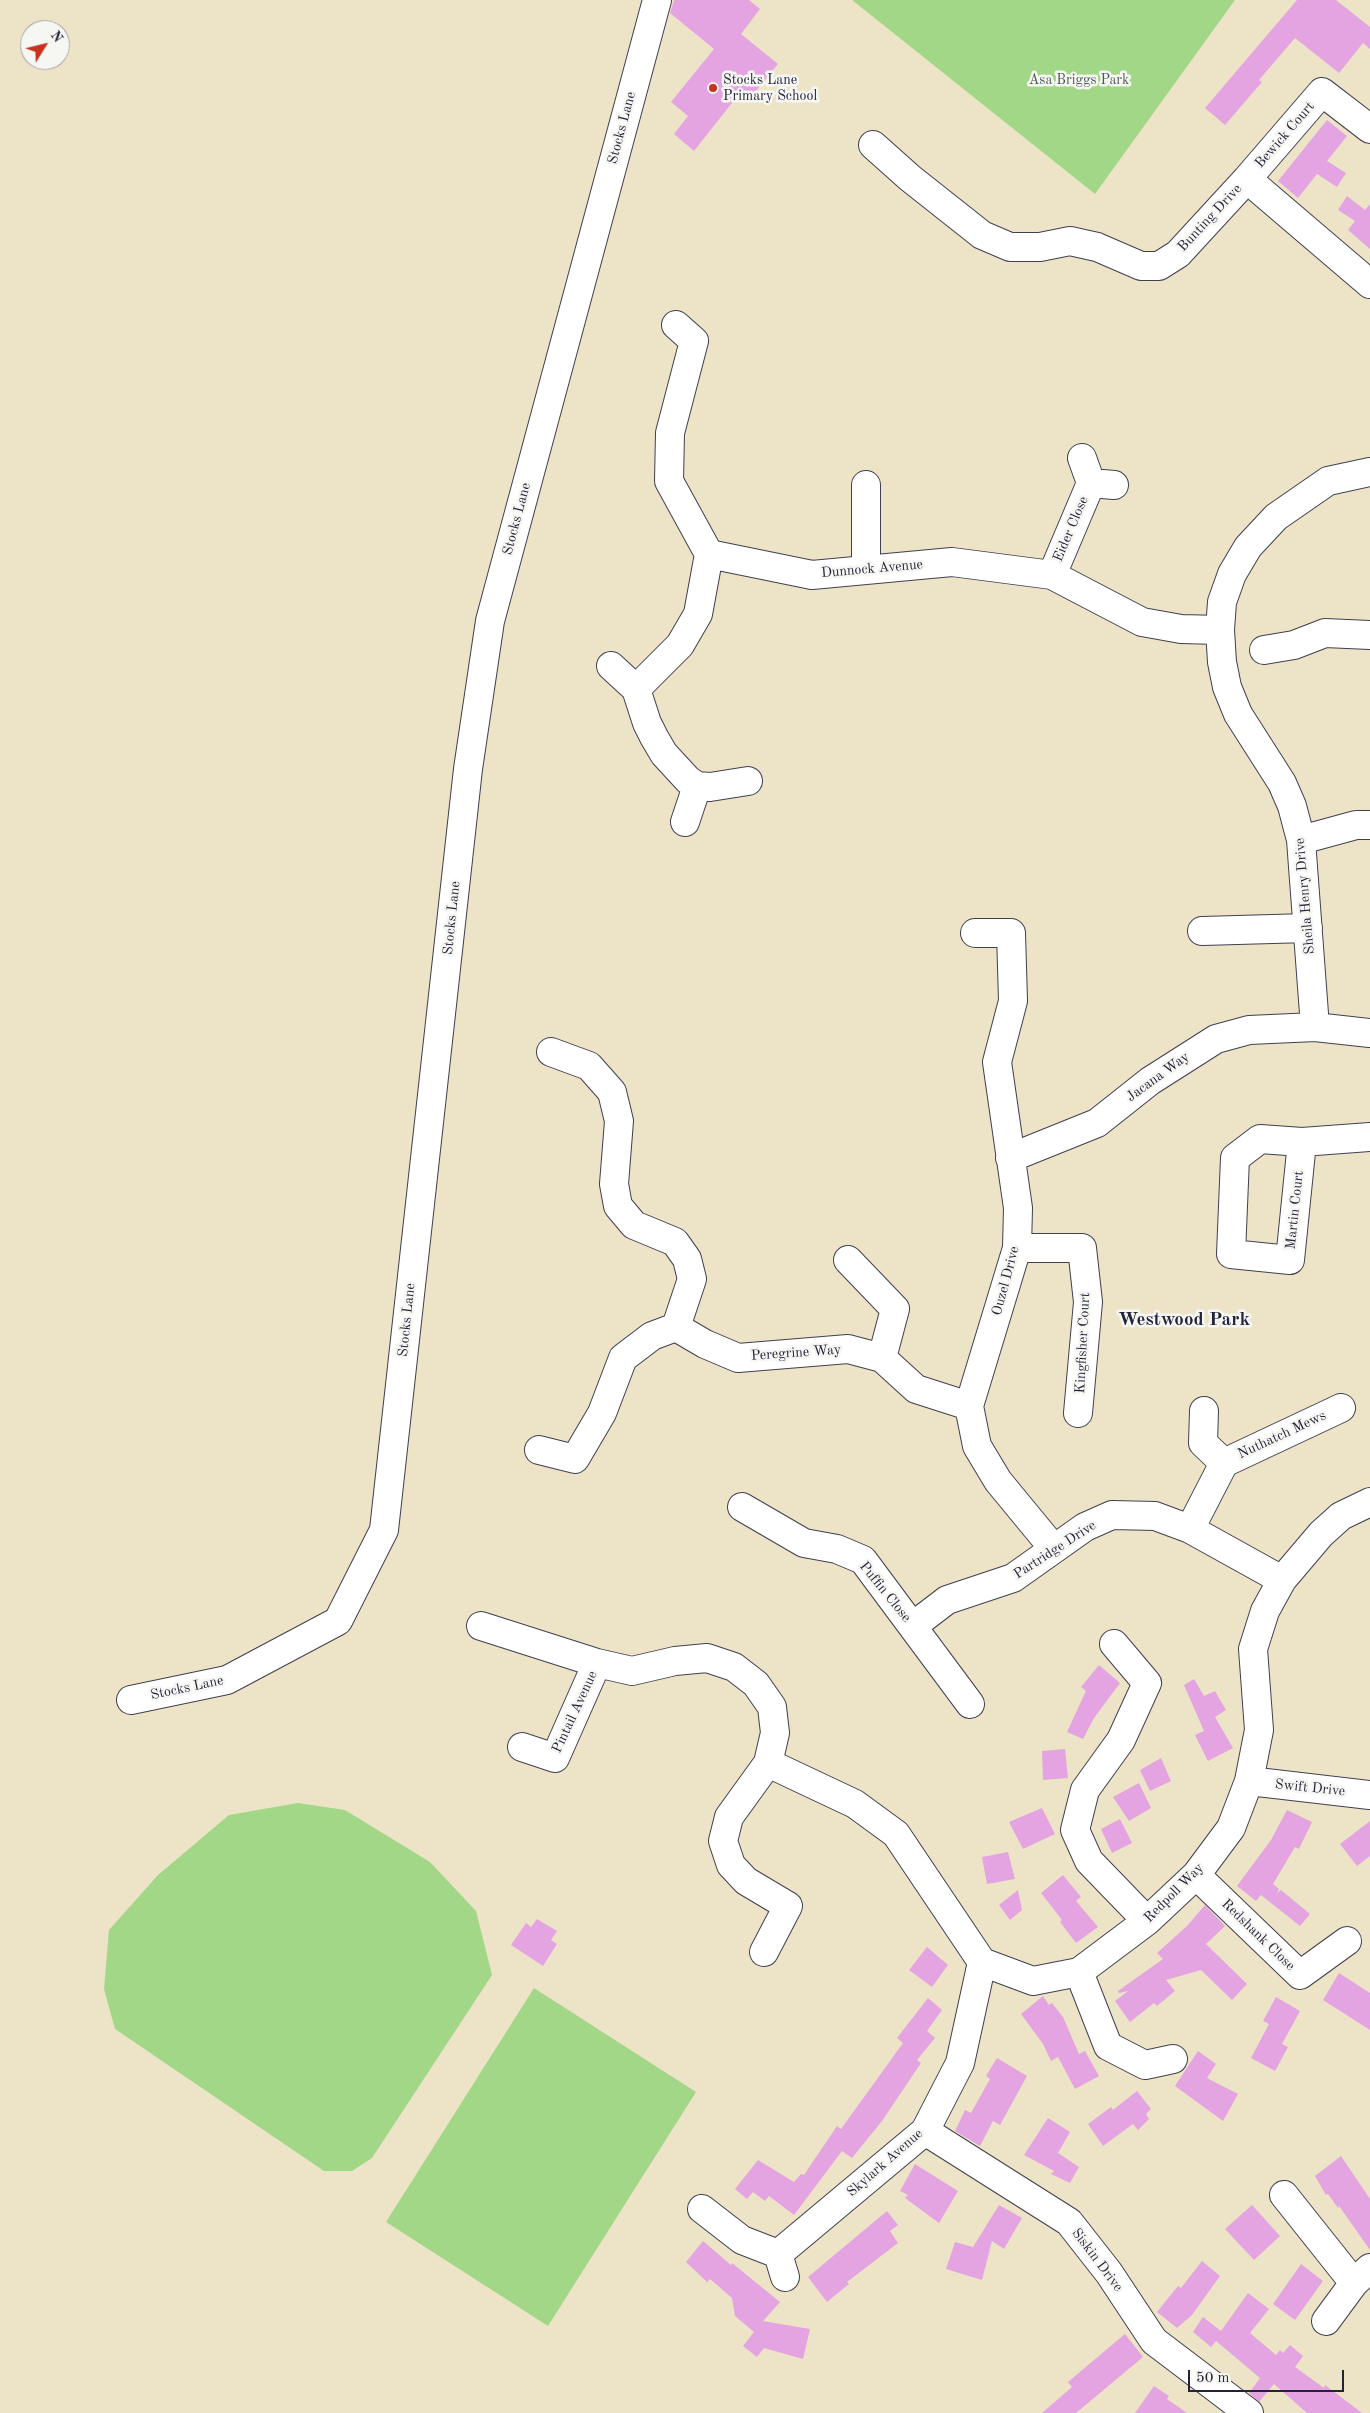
<!DOCTYPE html>
<style>
body{margin:0}
#map{position:relative;width:1370px;height:2413px;overflow:hidden;background:#ede4c8;font-family:"Old Standard TT",serif}
canvas{display:block}
.north{position:absolute;left:20px;top:20px;width:50px;height:50px;box-sizing:border-box;background:#f6f6f2;border:1px solid #a1a1a9;border-radius:50%;rotate:54deg;font-size:14px;font-weight:700;line-height:20px;text-align:center;color:#22223b}
.north::after{content:'';display:block;margin:auto;width:18px;height:22px;background:#c8321e;clip-path:polygon(50% 0,100% 100%,50% 72%,0 100%)}
.scale{position:absolute;left:1188px;top:2370px;width:156px;height:22px;box-sizing:border-box;border:2px solid #22223b;border-top:0;padding-left:6px;font-size:15px;line-height:18px;white-space:nowrap;color:#22223b;-webkit-text-stroke:4px #f6f6f2;paint-order:stroke}
</style>
<div id="map">
<canvas width="1370" height="2413"></canvas>
<div class="north">N</div>
<div class="scale">50 m</div>
</div>
<script>
const g = document.querySelector('canvas').getContext('2d');
g.lineJoin = 'round';
function paint(path, color) { g.fillStyle = color; g.fill(path, 'evenodd'); }
const shape = rows => new Path2D(rows.map(r => 'M' + r).join(''));
function trace(path, color, width, dash) { g.strokeStyle = color; g.lineWidth = width; g.lineCap = dash ? 'butt' : 'round'; g.setLineDash(dash || []); g.stroke(path); }
function drawText(font, color, halo, rows, align = 'center') {
  g.font = font + ' "Old Standard TT",serif'; g.lineWidth = 5; g.setLineDash([]); g.textBaseline = 'middle'; g.strokeStyle = halo; g.fillStyle = color; for (const [text, x, y, turn = 0] of rows) {
    g.save(); g.translate(x, y); g.rotate((+turn || 0) * Math.PI / 180); g.textAlign = isNaN(turn) ? turn : align; if (halo) g.strokeText(text, 0, 0); g.fillText(text, 0, 0); g.restore();
  }
}
const green = shape([
 [852,0,1235,0,1095,194],
 [298,1803,345,1810,430,1862,476,1911,492,1975,372,2158,352,2171,324,2171,115,2029,104,1989,109,1930,158,1875,229,1815],
 [534,1988,696,2092,548,2326,386,2222]
]);
const building = shape([
 [674,0,749,0,760,9,741,34,778,64,748,101,739,94,694,151,674,134,688,116,671,102,714,49,670,13],
 [1297,0,1336,0,1370,27,1370,49,1363,43,1339,73,1295,38,1259,80,1262,82,1225,125,1205,108],
 [1327,120,1347,136,1327,161,1346,173,1337,187,1317,174,1298,198,1278,181],
 [1347,196,1365,210,1370,204,1370,249,1348,230,1355,221,1338,210],
 [1099,1665,1120,1683,1094,1718,1083,1739,1067,1732,1086,1691,1081,1687],
 [1194,1679,1204,1696,1215,1691,1226,1710,1215,1717,1233,1748,1208,1761,1195,1735,1204,1731,1184,1685],
 [1065,1749,1068,1778,1043,1780,1042,1751],
 [1161,1758,1171,1781,1150,1791,1140,1770],
 [1139,1783,1151,1808,1129,1821,1113,1797],
 [1042,1808,1055,1834,1023,1849,1009,1822],
 [1287,1810,1312,1822,1299,1849,1295,1847,1273,1884,1279,1889,1277,1893,1281,1890,1310,1914,1300,1926,1261,1895,1256,1901,1237,1886,1271,1840],
 [1120,1819,1132,1843,1112,1853,1101,1829],
 [1370,1821,1370,1856,1357,1866,1340,1844],
 [1008,1852,1015,1879,987,1884,982,1857],
 [1063,1875,1081,1897,1076,1901,1098,1927,1076,1943,1060,1922,1062,1920,1041,1893],
 [1018,1890,1022,1910,1010,1920,999,1905],
 [1205,1905,1225,1926,1206,1944,1247,1984,1232,2000,1201,1970,1166,1980,1175,1991,1157,2006,1154,2003,1130,2022,1115,2001,1128,1991,1119,1993,1118,1991,1163,1959,1157,1953,1187,1926],
 [537,1919,557,1931,551,1940,557,1944,543,1966,511,1945,526,1923,531,1927],
 [927,1947,948,1965,932,1987,909,1970],
 [1339,1973,1370,1993,1370,2030,1323,2000],
 [1043,1996,1049,2005,1052,2003,1063,2017,1079,2054,1085,2051,1099,2076,1075,2089,1058,2057,1051,2061,1043,2044,1021,2014],
 [1276,1997,1300,2011,1282,2044,1288,2047,1275,2071,1251,2058,1269,2024,1263,2021],
 [928,1998,942,2010,927,2031,935,2038,917,2060,921,2063,882,2121,852,2158,842,2151,794,2215,769,2196,765,2201,753,2192,747,2199,735,2189,758,2160,794,2182,801,2174,804,2175,837,2126,841,2129,903,2043,897,2038],
 [1198,2051,1216,2064,1207,2078,1238,2094,1223,2121,1175,2086],
 [997,2058,1027,2076,1000,2125,993,2121,980,2146,955,2131,965,2110,971,2113,990,2079,986,2076],
 [1137,2091,1151,2109,1146,2114,1149,2119,1138,2130,1133,2124,1103,2146,1088,2124,1111,2107,1113,2110],
 [1048,2118,1070,2132,1058,2153,1079,2167,1070,2183,1051,2174,1054,2171,1024,2155],
 [1341,2156,1370,2199,1370,2250,1339,2206,1338,2208,1328,2194,1326,2195,1315,2176],
 [915,2164,958,2191,939,2223,905,2198,908,2195,900,2191],
 [999,2205,1022,2218,1004,2249,992,2241,982,2280,946,2269,955,2242,973,2247],
 [1252,2205,1280,2236,1254,2260,1225,2229],
 [887,2211,898,2225,890,2231,898,2243,847,2282,849,2284,827,2302,808,2277],
 [703,2241,731,2265,732,2263,780,2302,763,2321,810,2329,803,2359,764,2348,757,2357,743,2346,754,2332,735,2316,732,2298,710,2279,707,2282,686,2262],
 [1202,2261,1220,2276,1192,2315,1177,2328,1157,2312,1178,2286,1181,2288],
 [1301,2264,1323,2281,1295,2320,1273,2304],
 [1248,2293,1269,2309,1250,2333,1276,2355,1280,2350,1283,2353,1290,2345,1303,2356,1295,2367,1324,2388,1325,2385,1362,2413,1307,2413,1274,2384,1259,2402,1249,2393,1260,2378,1216,2341,1211,2347,1193,2332,1203,2317,1221,2331],
 [1125,2334,1143,2357,1076,2413,1042,2413,1072,2387,1068,2382],
 [1154,2386,1169,2396,1167,2399,1187,2413,1135,2413]
]);
const minor = shape([
 [873,145,910,178,982,235,1010,247,1040,247,1070,241,1097,247,1141,266,1159,266,1178,254,1247,179,1322,92,1370,129],
 [1247,179,1370,284],
 [676,325,694,341,670,433,669,481,709,554,812,575,952,562,1052,575,1142,622,1181,629,1220,630],
 [1082,458,1091,483,1114,485],
 [866,485,866,569],
 [1052,575,1091,483],
 [1264,650,1294,645,1325,633,1370,635],
 [611,666,636,689,647,723,654,737,664,754,688,780,697,786,710,787,748,781],
 [636,689,680,645,698,614,709,554],
 [685,822,697,786],
 [1301,840,1356,825,1370,825],
 [1202,931,1308,928],
 [975,933,1011,933,1013,1001,997,1062,1018,1208,1017,1248,969,1406,977,1446,998,1481,1054,1549],
 [1315,1027,1301,840,1292,806,1282,783,1238,714,1227,687,1222,662,1220,630,1222,602,1232,574,1248,547,1276,517,1328,481,1370,472],
 [551,1052,589,1066,612,1092,619,1121,614,1184,618,1206,634,1225,675,1242,687,1259,692,1279,676,1327],
 [1302,1142,1290,1260,1231,1254,1235,1158,1260,1139,1302,1142,1370,1137],
 [1010,1158,1097,1123,1150,1081,1216,1039,1249,1030,1315,1027,1370,1033],
 [1017,1248,1082,1248,1088,1302,1078,1413],
 [848,1260,895,1309,882,1358],
 [1204,1411,1203,1443,1224,1463],
 [539,1450,575,1459,602,1413,623,1358,652,1336,676,1327,705,1344,738,1358,848,1349,882,1358,916,1389,969,1406],
 [742,1507,804,1543,837,1549,863,1560,970,1704],
 [1190,1529,1224,1463,1341,1408],
 [481,1626,597,1663,632,1671,675,1661,707,1658,734,1667,756,1684,772,1707,775,1733,768,1763,729,1817,723,1841,731,1865,746,1881,788,1906,764,1952],
 [913,1626,947,1600,1013,1578,1085,1527,1112,1515,1155,1516,1190,1529,1282,1580],
 [1114,1644,1147,1683,1121,1740,1085,1790,1075,1830,1089,1861,1147,1921],
 [131,1700,227,1680,338,1621,384,1530,468,769,490,621,657,0],
 [522,1747,555,1758,597,1663],
 [768,1763,855,1804,896,1834,982,1962],
 [1249,1781,1370,1795],
 [1196,1875,1300,1975,1347,1941],
 [982,1962,1033,1981,1079,1972,1147,1921,1196,1875,1231,1828,1249,1781,1259,1730,1253,1649,1265,1611,1282,1580,1321,1534,1341,1516,1370,1502],
 [1079,1972,1108,2046,1145,2065,1173,2059],
 [925,2131,1069,2222,1109,2273,1154,2341,1249,2413],
 [1284,2195,1354,2283],
 [702,2209,742,2240,778,2254,925,2131,960,2063,982,1962],
 [778,2254,785,2277],
 [1326,2321,1354,2283,1370,2268]
]);
const markers = [
 [713,88,5,"#c8321e"]
];
const poiNames = [
 ["Stocks Lane",723,80],
 ["Primary School",723,96]
];
const parkNames = [
 ["Asa Briggs Park",1079,80]
];
const streetNames = [
 ["Stocks Lane",622,128,-75],
 ["Bewick Court",1285,135,-49],
 ["Bunting Drive",1210,218,-47],
 ["Stocks Lane",517,519,-75],
 ["Eider Close",1071,529,-67],
 ["Dunnock Avenue",872,569,-5],
 ["Sheila Henry Drive",1305,896,-95],
 ["Stocks Lane",452,918,-84],
 ["Jacana Way",1158,1077,-36],
 ["Martin Court",1295,1210,-84],
 ["Ouzel Drive",1006,1281,-75],
 ["Stocks Lane",407,1320,-84],
 ["Kingfisher Court",1083,1343,-87],
 ["Peregrine Way",796,1353,-4],
 ["Nuthatch Mews",1282,1435,-25],
 ["Partridge Drive",1055,1550,-33],
 ["Puffin Close",885,1592,51],
 ["Stocks Lane",187,1688,-12],
 ["Pintail Avenue",575,1712,-65],
 ["Swift Drive",1310,1788,6],
 ["Redpoll Way",1174,1893,-45],
 ["Redshank Close",1258,1935,44],
 ["Skylark Avenue",885,2163,-41],
 ["Siskin Drive",1097,2260,53]
];
const districtNames = [
 ["Westwood Park",1184,1320]
];
paint(green, '#a3d788');
paint(building, '#e3a4e1');
trace(minor, '#403f50', 30);
trace(minor, '#fff', 28);
for (const [x, y, r, color] of markers) { const dot = new Path2D(); dot.arc(x, y, r, 0, 2 * Math.PI); g.fillStyle = color; g.fill(dot); trace(dot, '#f6f6f2', 2); }
drawText('14px', '#22223b', '#f6f6f2', poiNames, 'left');
drawText('14px', '#495852', '#f6f6f2', parkNames);
drawText('14px', '#22223b', '#f6f6f2', streetNames);
drawText('bold 19px', '#22223b', '#f6f6f2', districtNames);
</script>
